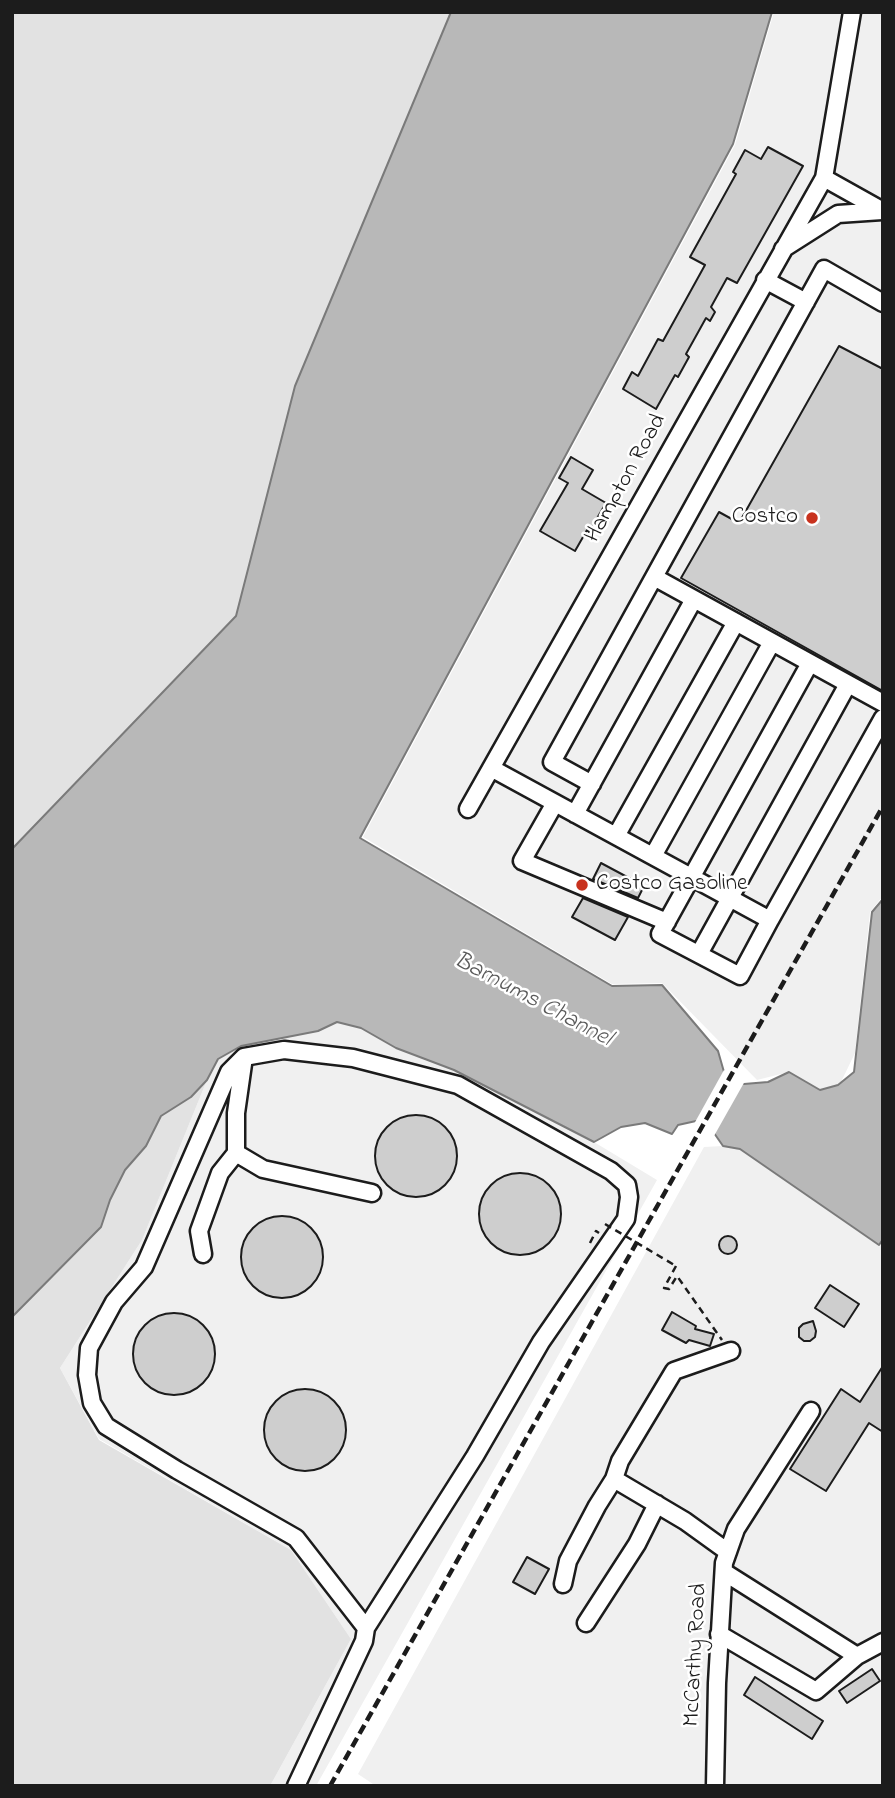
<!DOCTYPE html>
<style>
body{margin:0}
#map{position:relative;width:895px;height:1798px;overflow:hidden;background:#fff;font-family:"Indie Flower",sans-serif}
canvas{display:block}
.frame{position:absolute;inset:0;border:14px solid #1c1c1c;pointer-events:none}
</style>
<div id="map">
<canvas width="895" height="1798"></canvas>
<div class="frame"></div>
</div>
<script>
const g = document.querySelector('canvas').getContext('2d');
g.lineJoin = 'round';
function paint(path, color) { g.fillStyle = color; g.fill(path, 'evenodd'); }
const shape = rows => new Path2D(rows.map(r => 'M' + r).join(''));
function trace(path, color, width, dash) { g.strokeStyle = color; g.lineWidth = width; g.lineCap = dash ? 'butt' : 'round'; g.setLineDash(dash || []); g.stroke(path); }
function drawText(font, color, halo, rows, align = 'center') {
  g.font = font + ' "Indie Flower",sans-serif'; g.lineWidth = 5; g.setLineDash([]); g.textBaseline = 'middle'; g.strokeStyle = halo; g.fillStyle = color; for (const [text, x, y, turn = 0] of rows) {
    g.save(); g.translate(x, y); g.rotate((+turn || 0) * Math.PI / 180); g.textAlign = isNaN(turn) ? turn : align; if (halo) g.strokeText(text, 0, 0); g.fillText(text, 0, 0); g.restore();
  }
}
const built = shape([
 [774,12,883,12,883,896,870,912,855,1053,840,1084,820,1091,789,1072,757,1080,662,983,612,984,363,837,735,145],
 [337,1022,361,1028,396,1048,454,1070,594,1142,657,1180,316,1786,270,1786,351,1639,291,1550,99,1439,60,1368,142,1240,207,1080,218,1059,241,1046,317,1031],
 [723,1146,740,1149,878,1245,883,1239,883,1786,376,1786,358,1774,704,1147]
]);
const green = shape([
 [12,12,451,12,295,386,236,616,12,849],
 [207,1080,142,1240,60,1368,99,1440,291,1550,351,1639,270,1786,12,1786,12,1317,101,1227,110,1200,125,1170,146,1146,162,1116,191,1097]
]);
const water = shape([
 [451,12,772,12,733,144,360,838,612,986,662,985,718,1051,724,1072,744,1084,768,1082,789,1072,820,1090,838,1085,854,1072,872,912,883,899,883,1239,879,1245,740,1149,723,1146,714,1133,696,1121,678,1125,672,1134,645,1123,621,1127,594,1142,454,1070,396,1048,361,1028,337,1022,318,1031,241,1046,218,1059,207,1080,191,1097,161,1116,146,1146,125,1170,110,1200,101,1227,12,1317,12,849,236,616,295,386,451,12]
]);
const pier = shape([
 [724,1070,745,1081,714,1136,694,1124]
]);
const building = shape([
 [768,147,803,166,737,283,727,278,711,307,715,312,710,321,706,318,686,354,689,357,678,377,675,375,656,409,623,389,632,372,638,376,658,339,663,341,705,265,690,257,736,174,733,172,745,150,761,159,768,147],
 [839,346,883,369,883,691,681,578,719,512,739,523,839,346],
 [571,457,593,470,582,489,606,503,589,532,587,530,575,551,540,531,568,483,559,478,571,457],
 [601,863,644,886,638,898,593,879,601,863],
 [583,898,628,917,615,940,572,917,583,898],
 '375 1156a41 41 0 1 1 82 0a41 41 0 1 1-82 0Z',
 '479 1214a41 41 0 1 1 82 0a41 41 0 1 1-82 0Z',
 '241 1257a41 41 0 1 1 82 0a41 41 0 1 1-82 0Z',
 '719 1245a9 9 0 1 1 18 0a9 9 0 1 1-18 0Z',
 [830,1285,859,1304,844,1327,815,1308,830,1285],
 [672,1312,696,1326,695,1329,714,1334,710,1346,689,1340,686,1343,662,1330,672,1312],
 '133 1354a41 41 0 1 1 82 0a41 41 0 1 1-82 0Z',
 [813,1321,816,1331,815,1337,810,1341,804,1341,799,1337,799,1328,803,1324,813,1321],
 [883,1366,883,1432,869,1423,826,1491,790,1469,841,1389,860,1402,883,1366],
 '264 1430a41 41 0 1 1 82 0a41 41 0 1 1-82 0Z',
 [527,1557,549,1569,535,1594,513,1582,527,1557],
 [872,1669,880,1681,847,1703,839,1691,872,1669],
 [755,1677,823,1721,812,1739,744,1695,755,1677]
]);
const path = shape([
 [590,1243,596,1231,599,1233],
 [676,1266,664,1288,669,1289,677,1276,722,1340]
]);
const minor = shape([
 [824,178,883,211],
 [783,249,838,214,882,211],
 [765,280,806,302],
 [883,303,824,269,654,577,883,703],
 [491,768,770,920,883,718],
 [592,784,552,762,654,577],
 [555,803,522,861,667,922],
 [468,809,824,178,852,12],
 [575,814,694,599],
 [616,836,736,622],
 [653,856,772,642],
 [770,920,740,976,660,934,810,663],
 [699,954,848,684],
 [244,1057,236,1113,236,1153,263,1169,372,1193],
 [203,1254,199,1231,220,1173,236,1153],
 [728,1552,685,1521,614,1479,620,1461,674,1371,731,1351],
 [563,1584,568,1561,597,1506,614,1479],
 [586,1623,637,1544,657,1504],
 [719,1634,816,1691,857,1656,724,1572],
 [857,1656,883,1642],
 [296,1786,364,1641,366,1628,475,1456,541,1342,626,1219,629,1197,627,1185,611,1171,458,1085,353,1058,284,1050,244,1057,229,1072,144,1267,114,1302,89,1348,87,1375,92,1403,106,1426,177,1470,296,1538,366,1628],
 [715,1786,717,1683,724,1563,736,1529,811,1411]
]);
const rail = shape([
 [330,1786,883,806]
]);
const pathBridge = shape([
 [605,1224,676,1266]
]);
const markers = [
 [812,518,7,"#c8321e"],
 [582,885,7,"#c8321e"]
];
const streetNames = [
 ["Hampton Road",627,479,-61],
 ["McCarthy Road",697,1655,-87]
];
const poiNames = [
 ["Costco",798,518],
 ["Costco Gasoline",596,885,"left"]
];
const waterNames = [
 ["Barnums Channel",532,1001,28]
];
paint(built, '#f0f0f0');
paint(green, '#e2e2e2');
paint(water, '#b8b8b8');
trace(water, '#7a7a7a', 2);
paint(pier, '#fff');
paint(building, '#cecece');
trace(building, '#1c1c1c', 2);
trace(minor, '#1c1c1c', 21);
trace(path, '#1c1c1c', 2.5, [7, 5]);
trace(minor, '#fff', 16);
trace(rail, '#1c1c1c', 4.5, [10, 5]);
trace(pathBridge, '#1c1c1c', 2.5, [7, 5]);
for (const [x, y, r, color] of markers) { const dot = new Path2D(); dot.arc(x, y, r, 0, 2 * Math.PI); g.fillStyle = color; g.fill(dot); trace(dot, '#fff', 2.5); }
drawText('23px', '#1c1c1c', '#fff', streetNames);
drawText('23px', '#1c1c1c', '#fff', poiNames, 'right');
drawText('italic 24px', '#5a5a5a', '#fff', waterNames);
</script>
